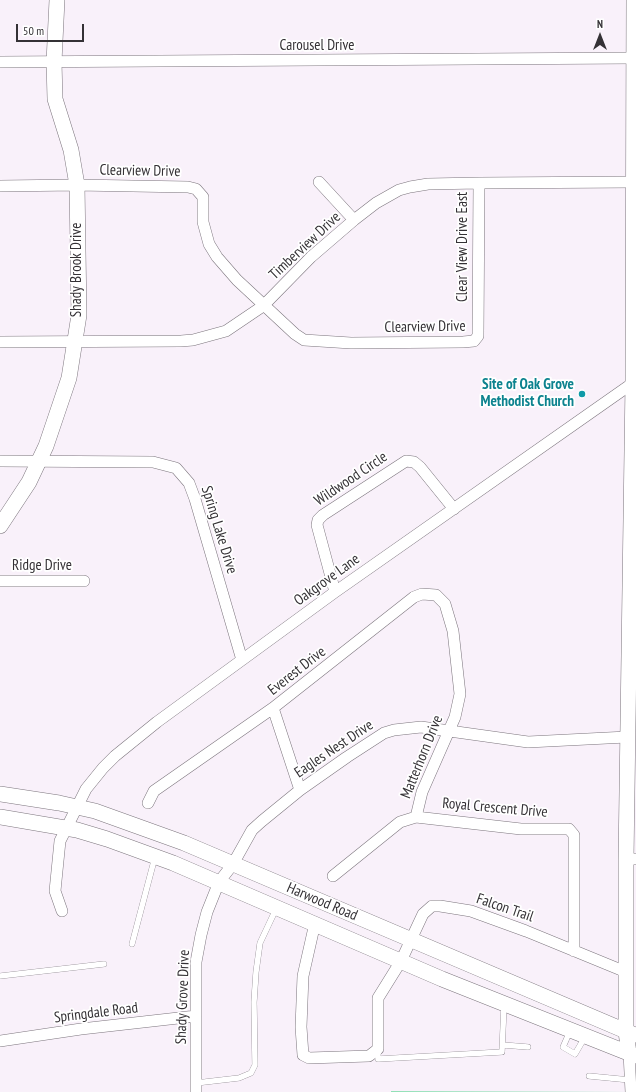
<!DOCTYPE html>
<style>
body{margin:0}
#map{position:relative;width:636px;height:1092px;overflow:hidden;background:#f9f1fa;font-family:"PT Sans Narrow",sans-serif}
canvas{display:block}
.north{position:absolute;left:580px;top:16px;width:40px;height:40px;-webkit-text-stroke:3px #fff;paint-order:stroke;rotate:0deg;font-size:11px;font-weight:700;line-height:16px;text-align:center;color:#343135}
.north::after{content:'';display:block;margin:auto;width:14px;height:18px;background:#343135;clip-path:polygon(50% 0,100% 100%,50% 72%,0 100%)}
.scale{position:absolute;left:16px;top:24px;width:68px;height:18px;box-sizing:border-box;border:2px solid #343135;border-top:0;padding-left:5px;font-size:12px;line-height:14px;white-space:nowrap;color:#343135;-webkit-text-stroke:3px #fff;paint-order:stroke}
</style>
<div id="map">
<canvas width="636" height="1092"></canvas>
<div class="north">N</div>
<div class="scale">50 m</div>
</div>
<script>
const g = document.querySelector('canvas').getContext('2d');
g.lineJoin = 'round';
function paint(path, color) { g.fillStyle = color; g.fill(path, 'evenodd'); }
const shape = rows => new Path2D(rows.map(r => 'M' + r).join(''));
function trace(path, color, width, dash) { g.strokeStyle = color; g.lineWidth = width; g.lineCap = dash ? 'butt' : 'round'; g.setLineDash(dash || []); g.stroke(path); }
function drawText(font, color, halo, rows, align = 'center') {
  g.font = font + ' "PT Sans Narrow",sans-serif'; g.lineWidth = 3.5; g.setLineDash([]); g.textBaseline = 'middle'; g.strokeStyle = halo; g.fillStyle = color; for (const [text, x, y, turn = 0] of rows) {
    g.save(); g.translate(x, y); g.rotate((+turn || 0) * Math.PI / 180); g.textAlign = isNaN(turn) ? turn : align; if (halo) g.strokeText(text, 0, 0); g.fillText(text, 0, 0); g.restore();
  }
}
const green = shape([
 [391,1091,631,1092,391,1092]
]);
const lane = shape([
 [132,944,155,857],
 [0,976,104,964],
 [570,1031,563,1047,575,1054,585,1037],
 [503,1045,528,1047],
 [378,1049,378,1059,502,1052,504,1005],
 [589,1076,630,1080],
 [196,1083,239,1078,251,1073,255,1065,254,1002,256,972,260,943,276,909]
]);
const street = shape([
 [0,62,634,58],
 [319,182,354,220],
 [0,186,77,185,188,187,196,189,203,197,203,222,209,244,217,257,237,280,295,334,304,340,351,343,463,342,474,341,478,336,479,183],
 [0,342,181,341,193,340,226,331,263,306,311,257,354,220,376,203,399,190,410,187,428,184,479,183,634,182],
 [0,461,153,462,176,468,189,483,195,499,242,660],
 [0,581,84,581],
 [335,592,317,525,318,520,323,515,406,461,414,462,420,467,454,509],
 [273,708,300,790],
 [148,803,154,791,273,708,414,597,422,594,436,595,445,604,453,631,460,694,455,717,422,792,416,817,400,822,333,876],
 [416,817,521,829,569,829,574,835,574,951],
 [626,859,636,859],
 [62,911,55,891,60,841,86,789,103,768,115,756,157,722,335,592,633,383],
 [315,923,303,976,301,1027,303,1055,309,1058,369,1056,378,1049,378,998,401,961,423,914,432,906,440,906,471,911,526,931,626,972],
 [0,1041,81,1029,196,1016],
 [629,1053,631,1092],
 [196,1092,196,962,201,935,207,912,219,882,233,864,252,830,262,821,300,790,347,757,384,733,394,730,421,727,528,742,627,737]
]);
const secondary = shape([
 [0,526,29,482,46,446,69,378,79,315,77,185,71,150,55,99,54,62,57,0],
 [0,794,59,803,95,811,184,843,635,1035],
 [0,817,77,830,107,839,173,863,442,979,636,1056],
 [629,1053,626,1032,626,859,633,383,634,0]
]);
const markers = [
 [582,394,4,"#0f9aa8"]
];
const streetNames = [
 ["Carousel Drive",317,46],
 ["Clearview Drive",140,171,1],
 ["Timberview Drive",305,246,-43],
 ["Clear View Drive East",463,247,-90],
 ["Shady Brook Drive",77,270,-90],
 ["Clearview Drive",425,327,-1],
 ["Wildwood Circle",351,479,-34],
 ["Spring Lake Drive",219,530,73],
 ["Ridge Drive",42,566],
 ["Oakgrove Lane",327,580,-36],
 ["Everest Drive",297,671,-38],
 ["Eagles Nest Drive",334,749,-34],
 ["Matterhorn Drive",422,757,-68],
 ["Royal Crescent Drive",495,808,5],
 ["Harwood Road",322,902,23],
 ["Falcon Trail",505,908,19],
 ["Shady Grove Drive",183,997,-88],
 ["Springdale Road",96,1013,-7]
];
const cultureNames = [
 ["Site of Oak Grove",574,385],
 ["Methodist Church",574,402]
];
paint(green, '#91e0b6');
trace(lane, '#7c757d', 6);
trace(street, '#7c757d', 12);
trace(secondary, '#7c757d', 16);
trace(lane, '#fff', 5.5);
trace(street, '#fff', 11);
trace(secondary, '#fff', 15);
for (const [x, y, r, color] of markers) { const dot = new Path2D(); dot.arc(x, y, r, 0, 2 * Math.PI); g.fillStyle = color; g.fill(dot); trace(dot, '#fff', 1.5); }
drawText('15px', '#343135', '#fff', streetNames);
drawText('bold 15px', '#0d838f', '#fff', cultureNames, 'right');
</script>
